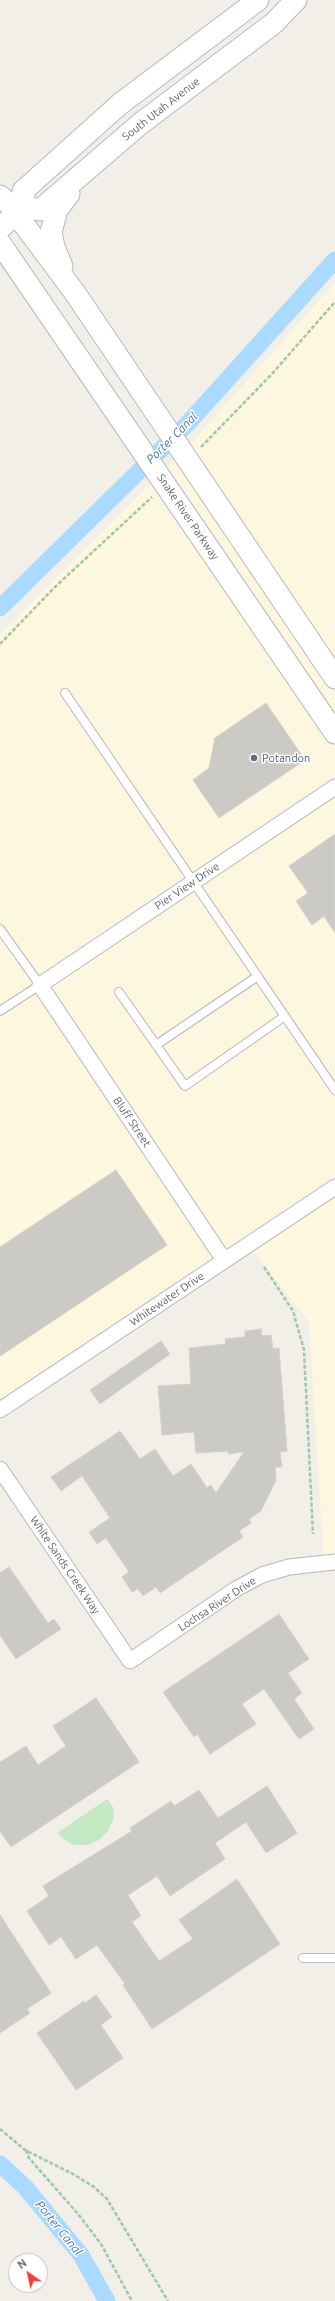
<!DOCTYPE html>
<style>
body{margin:0}
#map{position:relative;width:335px;height:2301px;overflow:hidden;background:#f1efe8;font-family:Ubuntu,sans-serif}
canvas{display:block}
.north{position:absolute;left:8px;top:2253px;width:40px;height:40px;box-sizing:border-box;background:#fff;border:1px solid #bfc1c3;border-radius:50%;rotate:326deg;font-size:11px;font-weight:700;line-height:16px;text-align:center;color:#5f6368}
.north::after{content:'';display:block;margin:auto;width:14px;height:18px;background:#ea4335;clip-path:polygon(50% 0,100% 100%,50% 72%,0 100%)}
</style>
<div id="map">
<canvas width="335" height="2301"></canvas>
<div class="north">N</div>
</div>
<script>
const g = document.querySelector('canvas').getContext('2d');
g.lineJoin = 'round';
function paint(path, color) { g.fillStyle = color; g.fill(path, 'evenodd'); }
const shape = rows => new Path2D(rows.map(r => 'M' + r).join(''));
function trace(path, color, width, dash) { g.strokeStyle = color; g.lineWidth = width; g.lineCap = dash ? 'butt' : 'round'; g.setLineDash(dash || []); g.stroke(path); }
function drawText(font, color, halo, rows, align = 'center') {
  g.font = font + ' Ubuntu,sans-serif'; g.lineWidth = 3; g.setLineDash([]); g.textBaseline = 'middle'; g.strokeStyle = halo; g.fillStyle = color; for (const [text, x, y, turn = 0] of rows) {
    g.save(); g.translate(x, y); g.rotate((+turn || 0) * Math.PI / 180); g.textAlign = isNaN(turn) ? turn : align; if (halo) g.strokeText(text, 0, 0); g.fillText(text, 0, 0); g.restore();
  }
}
const commercial = shape([
 [335,283,335,1562,324,1563,309,1322,248,1244,0,1410,0,634,194,440]
]);
const green = shape([
 [107,1799,113,1807,114,1817,108,1831,99,1840,88,1845,74,1845,65,1840,57,1833]
]);
const canal = shape([
 [0,608,189,422,335,260],
 [0,2164,25,2187,81,2255,107,2301]
]);
const building = shape([
 [266,703,305,760,219,818,193,780,209,768,215,738,266,703],
 [335,834,335,933,324,916,312,925,296,901,308,893,289,866,335,834],
 [116,1170,167,1245,0,1356,0,1247,116,1170],
 [261,1329,262,1336,271,1335,273,1349,279,1348,287,1451,280,1452,282,1467,275,1467,276,1480,261,1511,249,1519,251,1523,239,1531,243,1537,160,1593,156,1587,143,1596,138,1589,132,1592,122,1577,129,1572,106,1538,97,1544,89,1532,110,1518,82,1476,61,1491,51,1477,120,1431,140,1459,155,1449,173,1476,191,1464,207,1488,211,1485,216,1493,244,1452,228,1454,228,1451,196,1453,194,1432,162,1435,158,1386,191,1384,189,1348,226,1344,225,1339,245,1337,245,1331,261,1329],
 [161,1341,170,1354,100,1404,90,1390,161,1341],
 [9,1567,48,1623,54,1619,61,1629,16,1659,0,1635,0,1573,9,1567],
 [279,1614,309,1659,288,1673,302,1693,294,1699,314,1729,299,1739,264,1689,242,1704,256,1724,210,1754,197,1734,194,1737,163,1692,279,1614],
 [96,1698,139,1762,11,1847,0,1831,0,1762,26,1746,38,1765,66,1746,53,1726,96,1698],
 [267,1786,297,1833,266,1853,246,1822,215,1843,225,1859,170,1896,157,1876,128,1895,141,1916,132,1922,159,1961,193,1939,179,1920,237,1879,280,1944,152,2029,123,1985,125,1984,97,1945,76,1959,61,1937,49,1945,27,1911,49,1896,43,1886,132,1831,130,1828,171,1801,174,1806,199,1790,218,1818,267,1786],
 [0,1915,51,1993,27,2009,30,2013,0,2033,0,1915],
 [96,1995,112,2017,101,2025,123,2058,76,2090,37,2033,84,2001,85,2003,96,1995]
]);
const path = shape([
 [201,447,271,375,335,302],
 [0,644,55,587,152,497],
 [264,1267,293,1311,304,1350,313,1534],
 [0,2129,25,2150,73,2174,94,2187,107,2199,168,2301],
 [26,2150,29,2158,78,2214,101,2244,132,2301]
]);
const lane = shape([
 [65,693,335,1090],
 [0,929,40,985,0,1011],
 [119,992,185,1086,285,1016],
 [156,1045,258,976],
 [303,1958,335,1958]
]);
const street = shape([
 [224,1260,40,985,335,787],
 [0,1410,335,1187],
 [0,1469,130,1661,236,1589,262,1575,289,1567,335,1562]
]);
const secondary = shape([
 [0,196,8,203,75,293,335,678],
 [25,207,23,191,120,104,258,0],
 [0,228,25,207,40,210,140,124,274,23,296,0],
 [0,243,335,733],
 [62,266,54,247,51,232,57,210,69,194]
]);
const markers = [
 [254,758,4,"#5c6f8a"]
];
const streetNames = [
 ["South Utah Avenue",161,109,-38],
 ["Snake River Parkway",188,517,56],
 ["Pier View Drive",187,886,-34],
 ["Bluff Street",132,1122,56],
 ["Whitewater Drive",167,1299,-34],
 ["White Sands Creek Way",65,1565,56],
 ["Lochsa River Drive",217,1604,-33]
];
const serviceNames = [
 ["Potandon",262,758]
];
const waterNames = [
 ["Porter Canal",172,438,-45],
 ["Porter Canal",59,2228,51]
];
paint(commercial, '#fef7e0');
paint(green, '#c5e8c5');
trace(canal, '#aadaff', 17);
paint(building, '#cccac5');
trace(building, '#d6d1c6', 1);
trace(lane, '#b5b8bc', 10);
trace(street, '#b5b8bc', 17);
trace(secondary, '#b6babf', 23);
trace(path, '#9cc7a9', 2.5, [4, 2]);
trace(lane, '#fff', 8);
trace(street, '#fff', 15);
trace(secondary, '#fff', 21);
for (const [x, y, r, color] of markers) { const dot = new Path2D(); dot.arc(x, y, r, 0, 2 * Math.PI); g.fillStyle = color; g.fill(dot); trace(dot, '#fff', 1.5); }
drawText('11px', '#5f6368', '#fff', streetNames);
drawText('11px', '#4e5e75', '#fff', serviceNames, 'left');
drawText('italic 12px', '#4174aa', '#fff', waterNames);
</script>
